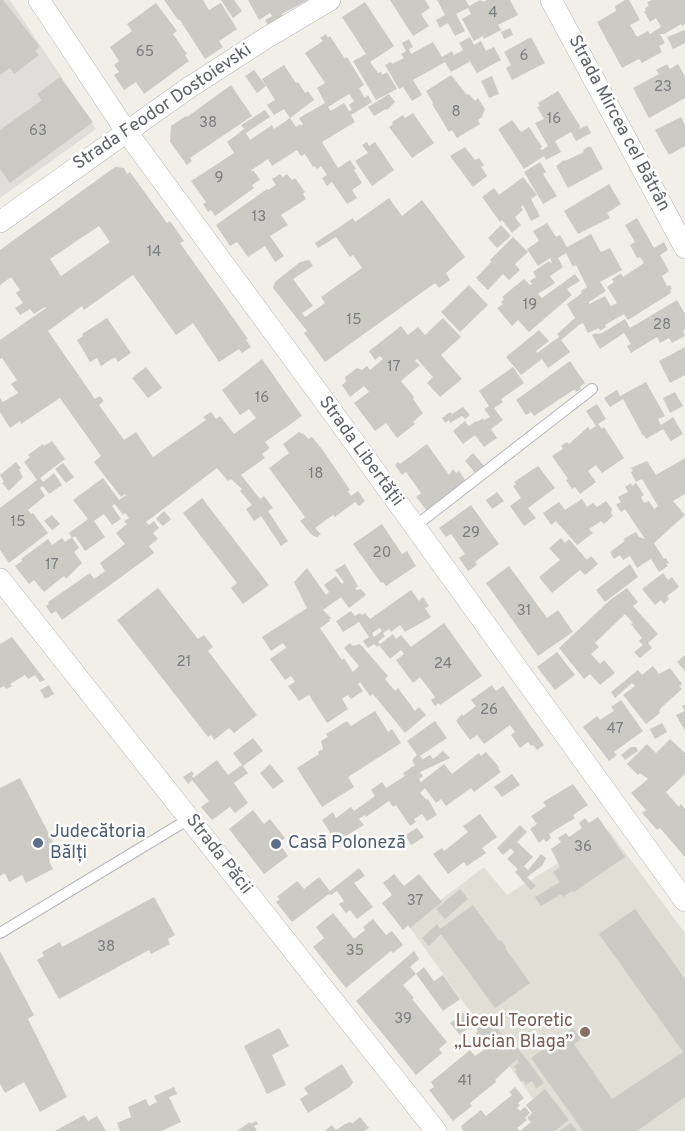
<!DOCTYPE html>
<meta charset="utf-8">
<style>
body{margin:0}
canvas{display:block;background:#f1efe8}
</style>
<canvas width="685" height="1131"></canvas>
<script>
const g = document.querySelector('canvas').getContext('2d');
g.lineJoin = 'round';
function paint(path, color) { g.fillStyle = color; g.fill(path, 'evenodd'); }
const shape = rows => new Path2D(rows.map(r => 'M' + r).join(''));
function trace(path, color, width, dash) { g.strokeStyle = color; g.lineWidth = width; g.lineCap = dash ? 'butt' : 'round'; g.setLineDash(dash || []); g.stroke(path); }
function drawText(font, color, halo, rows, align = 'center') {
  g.font = font + ' Overpass,sans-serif'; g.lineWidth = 5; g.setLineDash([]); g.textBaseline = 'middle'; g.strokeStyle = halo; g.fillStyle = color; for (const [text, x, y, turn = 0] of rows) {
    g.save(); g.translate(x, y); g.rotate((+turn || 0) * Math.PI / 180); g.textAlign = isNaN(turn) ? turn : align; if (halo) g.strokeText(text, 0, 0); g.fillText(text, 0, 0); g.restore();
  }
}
const industrial = shape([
 [0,0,10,0,96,129,0,198]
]);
const education = shape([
 [609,831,685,933,685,1131,556,1131,408,925,484,867,507,895]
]);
const building = shape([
 [0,0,3,0,40,47,35,51,39,55,14,74,10,68,0,75],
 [164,0,203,0,209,10,221,3,237,29,219,41,223,47,205,59,180,20,178,20],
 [221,0,234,0,242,11,233,18],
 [248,0,308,0,282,14,284,18,269,27,265,20,272,16,270,13,259,20],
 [390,0,425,0,430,8,421,14,429,26,413,36],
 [437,0,466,0,469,6,480,0,484,2,487,0,510,0,518,15,498,25,501,30,484,39,483,36,474,41,462,19,471,14,468,8,456,14,465,31,455,36,448,23,440,28,436,20,445,15],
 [625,0,629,0,640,20,630,25,637,37,648,31,650,34,661,27,656,18,650,22,644,11,646,11,645,8,649,6,647,2,652,0,685,0,685,24,682,26,681,24,664,34,660,34,665,43,659,46,662,52,642,63,639,59,622,68,597,22,616,11,615,6],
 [365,2,394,46,370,62,378,73,381,72,382,75,387,72,397,89,376,100,353,61,366,54,342,17],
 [156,3,177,31,173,34,187,54,185,55,189,61,144,94,136,82,124,90,114,75,119,72,114,65,119,61,110,47,132,31,127,24],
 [510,28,513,35,504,39,501,32],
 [685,30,685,43,673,49,667,37],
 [326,34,328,38,330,36,345,59,347,57,364,85,359,88,365,98,368,95,372,102,351,115,355,122,322,142,338,168,350,160,356,169,354,170,362,183,352,190,357,198,347,204,332,182,327,186,322,178,327,175,321,166,317,169,315,166,313,167,305,154,301,156,297,150,272,166,268,159,250,171,254,171,260,180,252,185,254,188,215,216,211,210,208,212,203,204,206,202,191,181,234,153,227,142,244,129,241,125,265,110,270,117,246,133,250,140,272,125,274,129,290,118,296,127,300,124,301,126,303,124,299,118,325,103,317,88,325,83,305,53,323,41,320,38],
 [349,94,354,101,349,105,352,110,349,111,344,103,331,111,328,107],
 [470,37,474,45,481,41,486,51,494,47,501,60,477,73,469,60,469,62,451,72,445,62,413,80,422,95,412,101,403,87,399,89,385,65,391,62,392,64,404,58,401,54,406,51,402,43,409,39,413,47,409,49,411,54,433,42,442,57,452,51,454,55,463,50,459,43],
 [531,37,545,63,512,80,506,68,511,65,504,52],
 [667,64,670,69,678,64,685,76,685,98,649,118,633,88,659,74,656,70],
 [284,65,296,83,298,82,305,93,308,91,314,100,290,118,284,109,274,115,267,105,275,100,262,79],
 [254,70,266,86,257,93,245,76],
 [451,75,467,95,469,94,475,101,478,98,485,109,482,117,478,120,480,124,457,138,452,130,449,132,432,104,433,103,426,91],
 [492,76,499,94,489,98,481,81],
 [60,77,93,122,10,183,0,169,0,130,42,100,37,94],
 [231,85,252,116,190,158,192,161,187,165,170,142,171,126,186,116,187,117],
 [558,91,580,126,579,129,587,125,591,133,576,141,571,132,555,141,561,152,546,160,544,156,524,169,498,129,512,120,521,132,529,127,542,147,540,148,542,150,548,146,535,123,544,119,537,107,540,106,538,103],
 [389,94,395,102,387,110,386,109,374,116,368,107],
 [413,113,434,143,412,158,389,127,393,124,392,122,403,115,405,118],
 [681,117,685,125,685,146,669,155,655,130],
 [367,142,369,146,375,142,394,170,372,186,355,161,368,153,362,145],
 [465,147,475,160,479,158,484,165,481,167,487,176,473,187,450,156],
 [588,147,591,147,603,169,568,188,556,166,564,160,565,161,584,152,583,150],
 [540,162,546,172,543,174,557,196,543,204,524,172],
 [115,167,124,168,127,174,130,172,167,223,170,221,184,241,180,243,248,339,246,340,251,347,242,353,239,349,219,362,193,323,176,335,133,275,84,310,82,306,48,331,95,399,100,396,104,401,99,405,124,440,136,432,153,457,206,420,203,417,211,412,216,419,220,416,234,434,256,418,249,409,240,415,222,390,262,359,302,416,265,442,270,448,262,454,265,458,241,475,260,499,264,496,273,508,268,511,288,541,281,546,261,516,254,521,246,509,252,505,240,491,242,489,231,479,228,481,217,468,146,522,149,525,154,521,159,528,153,533,158,539,149,546,154,553,62,620,56,611,51,614,46,606,49,604,48,602,90,573,94,579,105,571,100,563,125,544,116,533,127,524,124,521,129,518,125,513,123,515,115,504,112,506,121,519,112,525,104,514,94,521,105,537,85,551,75,536,72,538,69,533,88,519,73,500,103,478,119,500,126,495,125,494,121,497,94,462,101,456,60,398,21,424,20,421,10,428,0,412,0,398,3,402,18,393,11,384,17,380,2,358,0,359,0,340,46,308,45,307,34,314,30,309,20,315,15,308,23,303,16,293,20,290,11,277,0,285,0,250],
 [99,226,110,242,61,276,50,259],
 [280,174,283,177,287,174,292,180,295,178,305,192,303,194,306,199,281,215,288,225,270,236,284,256,275,262,265,246,248,257,237,242,230,246,216,225,267,189,268,190,276,185,272,179],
 [523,177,537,195,531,199,540,216,531,221,523,205,521,207,523,210,515,217,521,225,512,233,502,220,500,222,482,197,494,188,499,195],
 [609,184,621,204,607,213,610,218,578,234,564,211],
 [389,198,402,216,422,200,465,257,446,273,450,280,439,288,435,283,325,362,304,333,307,331,273,288,275,282,300,262,309,260,313,266,293,279,313,306,302,313,305,317,325,303,321,297,362,268,353,255,350,257,336,237,318,248,315,243,353,218,355,222],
 [637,218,654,248,664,242,668,250,660,255,669,271,662,276,667,286,670,285,672,289,670,290,671,293,628,320,624,314,605,325,606,327,600,331,599,328,588,333,583,323,579,325,561,340,570,352,548,368,542,359,521,375,506,357,539,330,549,341,536,351,537,353,559,337,557,334,575,318,567,304,582,293,581,291,587,287,576,265,573,267,566,253,558,258,563,267,550,276,555,283,538,294,542,298,575,274,580,281,567,289,572,295,529,332,518,320,512,326,497,308,503,304,501,302,504,299,502,297,524,279,530,285,532,284,530,281,536,277,533,272,549,261,550,263,552,262,550,258,538,266,527,249,539,241,533,231,547,223,556,237,560,235,567,247,591,234,601,252,610,248,622,270,600,282,606,291,589,302,589,304,605,296,611,306,617,303,607,287,614,282,612,279,621,273,623,277,644,263,640,257,637,258,630,245,635,242,625,225],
 [501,225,511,236,497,248,488,238],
 [513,237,528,252,515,264,520,270,509,280,503,274,488,290,476,278,491,262,490,260],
 [469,285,488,305,460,332,441,312],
 [677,300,685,314,685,329,683,330,685,336,672,343,669,338,660,343,657,337,631,353,627,346,631,344,624,333,600,349,592,335,596,333,597,334,602,333,625,319,630,328],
 [107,318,131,353,118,362,115,357,101,366,97,358,90,362,77,340,83,336,82,334],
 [443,318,461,337,441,355,462,379,440,397,427,383,433,377,417,359,415,361,420,365,401,381,414,397,413,399,423,413,413,422,415,424,397,438,386,423,375,431,354,403,369,392,364,386,350,397,342,385,346,382,345,377,357,368,362,370,367,366,370,370,383,359,380,356,375,360,369,351,401,326,408,335,418,327,425,335],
 [685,347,685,375,670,383,659,361],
 [570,361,585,383,580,387,581,389,576,392,575,389,534,416,531,412,526,415,516,400],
 [146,367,162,388,148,398,132,378],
 [513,367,524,383,501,399,503,402,494,408,503,420,491,429,497,438,484,447,475,435,463,444,453,431,465,421,469,426,476,421,477,422,483,418,484,420,490,417,484,409,489,406,479,391],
 [646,382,665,416,658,419,661,425,673,417,683,434,671,441,663,429,646,439,644,435,643,436,623,399,610,407,604,398,617,390,620,396],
 [675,392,683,406,670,413,663,398],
 [597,404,606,419,598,424,602,429,604,427,624,458,602,473,596,465,588,471,596,482,580,494,575,487,572,489,566,480,568,479,552,456,563,449,561,446,567,442,569,444,588,427,590,430,596,426,586,411],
 [463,407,470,415,465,419,462,416,450,423,449,420,445,423,442,418,450,412,452,414],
 [299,432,305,435,308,439,312,437,322,449,350,490,348,491,351,496,358,491,365,501,359,506,355,502,335,517,333,515,315,528,321,534,317,537,312,535,300,521,305,517,269,468,289,453,283,444],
 [52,441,65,459,40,478,43,482,54,473,62,485,49,494,43,486,40,488,45,496,28,510,31,514,33,513,48,533,9,563,0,550,0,508,37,480,24,462,30,457,28,455,43,444,44,446],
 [427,444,449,475,453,469,456,473,459,471,467,483,428,512,416,497,421,493,406,472,402,475,395,465,398,462,400,464],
 [473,453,485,467,476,474,465,461],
 [685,458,685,494,673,501,685,515,654,543,664,559,666,558,669,563,666,564,668,566,659,572,651,559,637,568,630,556,623,560,620,555,614,559,610,552,625,541,623,539,636,532,639,537,645,539,625,509,621,512,616,505,621,502,618,497,628,492,625,487,631,483,632,486,636,483,644,495,641,497,644,503,649,501,654,509,658,506,642,479,636,482,631,472,633,471,631,468,647,461,656,475],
 [16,462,21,468,19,470,23,477,9,491,2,483,4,482,0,475],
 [63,463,74,477,66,483,55,469],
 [538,466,555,488,528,508,536,518,524,526,510,506,521,498,513,486,516,484,514,482],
 [497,492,504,501,492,509,486,500],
 [202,498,269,585,243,604,231,588,237,583,183,513],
 [582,499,587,507,593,503,597,507,606,501,612,509,611,513,613,516,604,524,601,521,589,529,593,533,577,545,556,521,551,525,543,513,559,502,565,510],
 [471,505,499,544,475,562,477,565,468,571,459,558,465,554,451,534,446,537,439,528],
 [164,511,171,519,163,526,156,519],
 [52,515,60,524,52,530,44,521],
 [382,524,402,554,407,551,416,566,386,586,383,582,381,583,353,544],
 [72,537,79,548,74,552,82,563,66,579,64,576,44,592,34,580,29,584,15,566,22,561,21,559,48,539,52,545,62,538,65,542],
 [561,538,565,543,569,539,587,560,591,556,598,564,585,575,580,570,552,593,539,577,560,560,549,548],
 [345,564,358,586,355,589,356,590,361,589,366,595,349,608,341,597,323,610,331,618,329,620,330,621,320,628,342,660,344,658,353,672,359,666,344,648,350,643,353,646,360,644,388,676,385,679,395,691,398,688,415,711,419,707,426,715,405,733,373,694,370,696,360,682,358,684,363,691,351,699,348,695,342,699,348,709,327,723,309,695,299,701,288,686,295,682,291,676,285,680,270,659,286,648,283,643,271,651,262,637,307,608,294,582,307,568,326,595,329,592,324,585,336,576,342,584,344,582,335,570],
 [630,564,638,577,605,602,596,590],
 [509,566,547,618,558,610,573,632,538,656,486,583],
 [663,573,668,580,672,577,679,587,667,596,669,599,664,604,661,600,655,605,642,589],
 [158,588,198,639,204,635,213,647,208,651,257,715,234,733,229,728,214,740,211,735,208,737,117,620],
 [627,588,638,602,633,606,658,634,648,643,652,648,640,658,634,652,643,645,639,641,642,638,631,624,633,623,625,614,624,615,595,643,599,647,591,654,600,664,604,660,615,673,600,685,590,674,584,679,559,648,610,600],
 [411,590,419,601,423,597,429,606,425,608,431,617,405,632,400,625,391,632,389,629,383,633,385,636,378,642,380,644,377,647,374,644,368,648,363,641,369,637,359,622,343,632,336,621,351,611,355,616,360,613,362,615,365,613,370,619],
 [380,628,382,631,374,637,372,633],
 [444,623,482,676,440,705,439,703,435,706,431,700,435,697,420,677,413,683,396,660,404,654,401,650,390,659,379,645,393,634,396,639,401,635,411,647],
 [12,637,45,680,40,682,35,675,28,679,25,675,10,684,12,686,6,689,4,686,0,688,0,644],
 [557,652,575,675,555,690,537,667],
 [685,655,685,671,677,662],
 [653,666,659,674,670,668,682,684,679,686,682,689,662,707,659,711,660,713,646,724,623,695,635,686,632,683,615,698,611,692,638,670,642,675],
 [49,685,54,694,45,699,40,690],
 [492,685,496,691,503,686,544,745,537,750,533,745,531,746,528,742,520,748,511,735,515,732,510,725,484,744,477,735,470,740,456,721,462,714,463,716,476,706,471,700],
 [621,700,643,731,614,752,617,755,609,761,583,727,597,716,600,720,614,711,611,707],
 [685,705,685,731,676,715,685,711,682,706],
 [375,711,388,732,392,729,401,743,348,777,354,787,322,807,297,768,319,754,318,752,323,749,321,741,328,737,326,734,347,721,351,726],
 [435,721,447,738,420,756,423,759,430,755,433,759,443,751,450,758,420,772,423,776,419,779,421,782,444,764,452,774,479,753,481,756,486,752,499,767,498,768,501,772,474,792,471,788,446,806,441,799,436,803,425,788,420,793,427,800,428,799,437,815,427,821,422,814,414,819,416,822,410,826,396,805,393,807,389,801,366,817,365,815,359,819,364,825,336,842,322,820,333,812,336,818,351,807,354,811,375,796,371,790,382,782,386,788,405,776,403,773,415,765,412,760,417,755,407,741],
 [662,723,667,732,655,739,650,729],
 [253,738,263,751,243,766,248,773,234,783,248,803,235,813,230,807,212,820,201,807,209,801,192,780,188,784,183,777,192,771,194,774,192,776,193,778,217,760,228,775,242,765,233,753],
 [670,739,685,753,685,774,666,792,679,807,681,804,685,809,685,857,660,828,657,830,642,813,646,810,631,793,648,779,640,773,638,775,627,764,647,744,656,753],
 [631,747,636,747,638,751,625,760,621,755],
 [270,764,284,781,273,789,260,773],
 [512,774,520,785,502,797,494,787],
 [20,778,60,855,49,861,53,869,26,883,22,875,9,882,5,873,0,876,0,788],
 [573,784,588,805,573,815,575,818,549,834,551,838,546,842,544,839,539,843,530,829,537,824,531,816,546,806,543,802],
 [253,810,264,824,270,819,285,838,279,843,288,856,264,874,229,829],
 [480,814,497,837,482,848,486,853,467,866,464,862,448,874,433,854,442,848,444,851,468,832,463,826],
 [598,817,625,857,574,892,572,891,563,897,561,894,541,906,535,897,560,882,553,872,560,867,551,849,561,842,558,838,566,833,569,837,582,828,579,823,585,818,589,823],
 [520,825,527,832,517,842,533,857,524,866,528,870,541,854,546,858,542,866,527,877,536,886,531,890,515,872,518,869,507,859,514,852,511,848,503,855,497,848],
 [417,828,424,837,411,845,405,835],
 [359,868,365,876,354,883,373,907,357,919,350,910,346,913,339,904,344,901,337,891,331,895,329,894,292,922,276,902,280,899,277,897,297,881,304,889,319,877,330,891],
 [394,874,404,886,419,874,442,902,410,928,408,925,403,930,382,903,392,895,383,883],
 [460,889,468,899,445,919,436,909],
 [154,897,175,935,168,939,170,944,151,954,149,950,59,999,37,960,44,956,42,952,60,942,62,947],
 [473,905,499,941,501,940,506,947,505,948,530,983,495,1008,441,934,429,946,422,938,437,924,440,929],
 [635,909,685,979,685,1097,637,1131,583,1131,531,1058,573,1028,581,1039,574,1044,612,1099,683,1052,599,934],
 [333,913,354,939,365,930,363,927,373,919,386,935,392,931,403,945,393,953,391,951,346,988,313,947,324,938,316,927],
 [0,951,34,1015,28,1019,67,1097,40,1112,24,1082,5,1093,0,1084],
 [414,951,419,959,410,967,416,974,403,985,414,998,412,999,447,1042,439,1049,442,1053,416,1075,356,1001],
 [424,967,434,981,443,975,460,999,443,1011,416,974],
 [466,1011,475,1023,460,1035,450,1023],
 [487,1015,508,1042,510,1041,515,1045,528,1061,544,1083,536,1088,532,1081,526,1085,523,1080,521,1082,515,1071,517,1070,514,1066,519,1063,517,1059,495,1080,496,1082,470,1103,472,1106,453,1121,429,1090,434,1087,431,1082,470,1050,475,1056,487,1048,476,1033,478,1031,474,1024],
 [279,1028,289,1046,272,1055,286,1085,267,1094,244,1046],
 [342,1064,353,1082,350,1087,308,1113,300,1099,308,1094,304,1088],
 [174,1087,177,1094,169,1097,181,1122,161,1131,120,1131,117,1123,131,1117,128,1107,146,1099,149,1106,157,1102,154,1096],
 [515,1087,524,1098,518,1103,520,1105,517,1108,520,1111,525,1107,530,1113,525,1118,527,1120,517,1128,520,1131,463,1131,461,1126,481,1110,486,1116,512,1095,509,1092],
 [545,1089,569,1120,555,1131,520,1131,531,1122,527,1118,532,1113,526,1105],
 [84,1115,88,1121,97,1116,106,1131,55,1131],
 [360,1117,369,1128,365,1131,325,1131,332,1125,336,1130,345,1124,350,1122,354,1124,353,1123],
 [256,1121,258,1124,254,1126,257,1131,237,1131,250,1122,251,1124],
 [571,1123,577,1131,559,1131,569,1124]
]);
const lane = shape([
 [414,527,592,389],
 [0,933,189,819]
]);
const street = shape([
 [39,0,126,131,328,406,685,901],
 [551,0,685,248],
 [0,222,187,89,266,38,330,0],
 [0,579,436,1131]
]);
const markers = [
 [38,843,6,"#5c6f8a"],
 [276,844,6,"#5c6f8a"],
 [585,1032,6,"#8d6e63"]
];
const numberNames = [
 ["4",493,14],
 ["65",145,53],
 ["6",524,57],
 ["23",663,88],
 ["8",456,113],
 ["16",554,120],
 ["38",208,124],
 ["63",38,132],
 ["9",219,179],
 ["13",259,218],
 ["14",154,253],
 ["19",530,306],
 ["15",354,321],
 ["28",662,326],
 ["17",394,368],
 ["16",262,399],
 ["18",316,475],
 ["15",18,523],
 ["29",471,534],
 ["20",382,554],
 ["17",52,566],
 ["31",524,612],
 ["21",184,663],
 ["24",443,665],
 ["26",489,711],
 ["47",615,730],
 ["36",583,848],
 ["37",415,902],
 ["38",106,948],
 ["35",355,952],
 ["39",403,1020],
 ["41",465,1082]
];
const streetNames = [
 ["Strada Fеodor Dostoievski",163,108,-34],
 ["Strada Mircea cel Bătrân",618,124,62],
 ["Strada Libertății",360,452,54],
 ["Strada Păcii",218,855,52]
];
const serviceNames = [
 ["Judecătoria",50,833],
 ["Bălți",50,854],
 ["Casā Polonezā",288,844]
];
const educationNames = [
 ["Liceul Teoretic",573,1022],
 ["„Lucian Blaga”",573,1043]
];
paint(industrial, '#e0deda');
paint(education, '#e1ded6');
paint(building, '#cccac5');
trace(lane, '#b5b8bc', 12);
trace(street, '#b5b8bc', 22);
trace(lane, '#fff', 10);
trace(street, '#fff', 21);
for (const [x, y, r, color] of markers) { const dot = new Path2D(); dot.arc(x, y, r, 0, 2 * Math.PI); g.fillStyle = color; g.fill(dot); trace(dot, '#fff', 2); }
drawText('15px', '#7a7d7f', null, numberNames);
drawText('18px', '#5f6368', '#fff', streetNames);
drawText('18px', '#4e5e75', '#fff', serviceNames, 'left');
drawText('18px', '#785e54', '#fff', educationNames, 'right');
</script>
